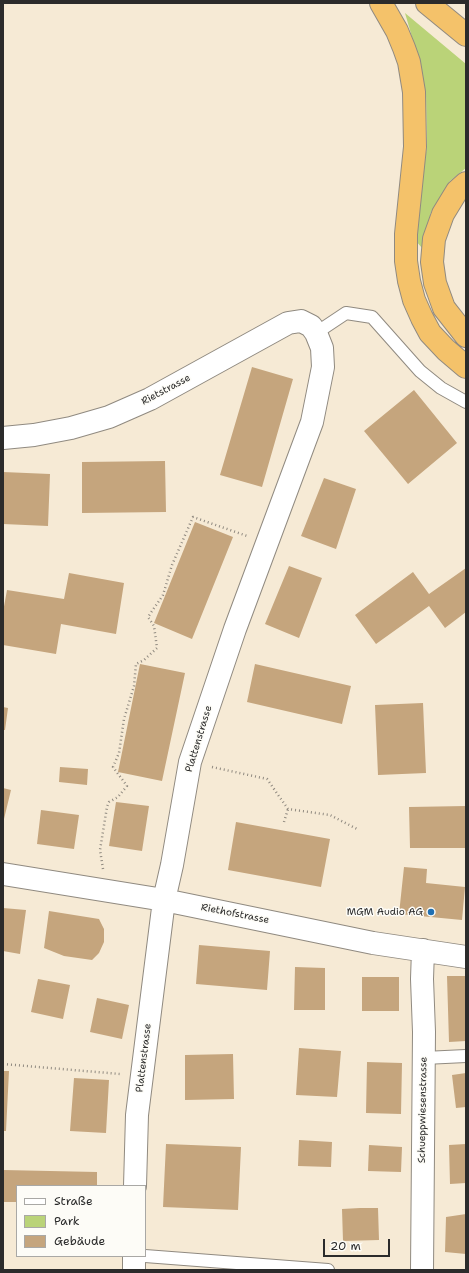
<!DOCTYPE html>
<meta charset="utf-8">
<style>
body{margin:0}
#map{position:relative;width:469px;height:1273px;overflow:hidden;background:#f6ead5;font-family:"Shantell Sans",sans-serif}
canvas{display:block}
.frame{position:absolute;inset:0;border:4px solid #2b2b2b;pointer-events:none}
.legend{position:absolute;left:16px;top:1185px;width:130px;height:72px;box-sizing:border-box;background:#fdfcf7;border:1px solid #a9a8a5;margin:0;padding:5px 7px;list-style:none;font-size:12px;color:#2b2b2b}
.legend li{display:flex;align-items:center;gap:8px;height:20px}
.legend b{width:20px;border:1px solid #a9a8a5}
.scale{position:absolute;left:323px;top:1239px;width:67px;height:18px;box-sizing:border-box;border:2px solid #2b2b2b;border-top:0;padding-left:5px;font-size:12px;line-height:14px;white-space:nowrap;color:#2b2b2b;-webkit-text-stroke:3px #fdfcf7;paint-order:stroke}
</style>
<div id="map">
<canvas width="469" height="1273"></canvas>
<div class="frame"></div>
<ul class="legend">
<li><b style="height:5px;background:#fff"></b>Straße</li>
<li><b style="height:11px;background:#bad378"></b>Park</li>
<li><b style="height:11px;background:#c5a57d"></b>Gebäude</li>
</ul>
<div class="scale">20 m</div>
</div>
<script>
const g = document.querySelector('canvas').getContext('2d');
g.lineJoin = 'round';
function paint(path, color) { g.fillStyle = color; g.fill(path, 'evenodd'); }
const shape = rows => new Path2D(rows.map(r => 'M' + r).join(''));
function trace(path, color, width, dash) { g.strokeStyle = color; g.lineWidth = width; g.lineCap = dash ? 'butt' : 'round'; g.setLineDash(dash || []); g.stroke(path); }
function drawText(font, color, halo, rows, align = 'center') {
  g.font = font + ' "Shantell Sans",sans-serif'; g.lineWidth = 3; g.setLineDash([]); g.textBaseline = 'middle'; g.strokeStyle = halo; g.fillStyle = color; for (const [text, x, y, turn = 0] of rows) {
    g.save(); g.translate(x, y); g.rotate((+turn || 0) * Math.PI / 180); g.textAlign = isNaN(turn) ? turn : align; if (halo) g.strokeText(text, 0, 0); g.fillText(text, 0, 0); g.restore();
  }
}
const green = shape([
 [405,13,466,64,466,168,450,181,431,212,422,248,416,241,421,187,427,146,426,94,420,65]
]);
const building = shape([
 [252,367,293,379,262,487,220,475],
 [414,390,457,443,408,484,364,431],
 [165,461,166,512,82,513,82,462],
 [3,472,50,474,48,526,3,524],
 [324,478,356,489,336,549,301,536],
 [195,522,233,537,192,639,154,623],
 [289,566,322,578,299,638,265,624],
 [466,568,466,612,445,628,429,606,376,644,355,615,413,572,429,594],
 [69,573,124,583,116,634,61,624,56,654,3,645,3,612,7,590,64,599],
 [140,664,185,673,162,781,118,772],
 [255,664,351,686,342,724,247,702],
 [423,703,426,773,378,775,375,705],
 [3,707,8,708,5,730,3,730],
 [60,767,88,769,87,785,59,782],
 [3,788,11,790,4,819,3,819],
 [116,802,149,806,142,851,109,846],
 [466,806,466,848,410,848,409,807],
 [41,810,79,815,74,849,37,844],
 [236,822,330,839,321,887,228,870],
 [404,867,427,869,426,883,465,887,462,920,399,914],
 [3,908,26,910,20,954,3,951],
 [49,911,99,919,104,929,104,942,99,953,92,960,64,956,44,948],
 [199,945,270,951,267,990,196,984],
 [295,967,325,968,325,1010,294,1010],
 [447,976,466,976,466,1041,449,1042],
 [362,977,399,977,399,1011,362,1011],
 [38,979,70,985,63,1019,31,1012],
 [97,998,129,1005,122,1039,90,1032],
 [299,1048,341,1051,337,1097,296,1095],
 [233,1054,234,1099,185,1100,185,1055],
 [367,1062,402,1063,401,1114,366,1113],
 [3,1071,9,1071,6,1131,3,1131],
 [466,1073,466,1107,456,1108,452,1075],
 [74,1078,109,1080,106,1133,70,1131],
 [299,1140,332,1142,331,1167,298,1166],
 [166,1144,241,1147,238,1210,163,1207],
 [466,1144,466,1183,450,1184,449,1145],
 [369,1145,402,1147,401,1172,368,1171],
 [3,1170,97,1172,97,1186,17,1186,17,1202,3,1202],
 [360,1208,378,1208,379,1240,343,1241,342,1209],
 [466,1214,466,1254,445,1252,446,1217]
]);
const path = shape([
 [212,767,267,779,288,809,330,815,357,829],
 [284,822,288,809],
 [103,869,100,850,107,807,109,802,118,797,127,786,113,767,119,753,124,719,134,686,136,664,144,660,157,648,154,626,148,617,163,595,172,565,193,517,247,536],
 [3,1064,120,1074]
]);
const lane = shape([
 [316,333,346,313,372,317,420,371,441,388,466,402],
 [424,1058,466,1056],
 [145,1256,328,1270]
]);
const street = shape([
 [3,438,34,435,71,428,109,417,150,399,288,323,301,321,311,326,316,333,322,348,323,367,312,422,235,629,190,762,172,865,164,900,137,1115,135,1186],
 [3,874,164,900,373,943,466,957],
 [134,1256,134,1270],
 [422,1270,424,1032,422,979,423,950]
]);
const highway = shape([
 [381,3,397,31,404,48,409,62,414,92,415,147,406,234,406,261,409,281,414,300,422,318,430,333,446,350,466,367],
 [427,3,466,35],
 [466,183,457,191,443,214,434,239,432,262,435,283,444,308,466,336]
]);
const markers = [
 [431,912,4,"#1f6fb2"]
];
const streetNames = [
 ["Rietstrasse",166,390,-28],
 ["Plattenstrasse",199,739,-73],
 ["Riethofstrasse",235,914,11],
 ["Plattenstrasse",144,1058,-83],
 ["Schueppwiesenstrasse",423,1110,-89]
];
const poiNames = [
 ["MGM Audio AG",423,912]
];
paint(green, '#bad378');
paint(building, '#c5a57d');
trace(lane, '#908a80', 14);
trace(street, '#908a80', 24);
trace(highway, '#908a80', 24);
trace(path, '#908a80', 2.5, [1, 3]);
trace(lane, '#fff', 12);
trace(street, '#fff', 22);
trace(highway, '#f4c26a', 22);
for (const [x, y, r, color] of markers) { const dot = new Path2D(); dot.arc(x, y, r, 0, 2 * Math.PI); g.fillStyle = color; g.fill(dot); trace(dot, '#fdfcf7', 1.5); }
drawText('10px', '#2b2b2b', '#fdfcf7', streetNames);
drawText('10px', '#2b2b2b', '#fdfcf7', poiNames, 'right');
</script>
